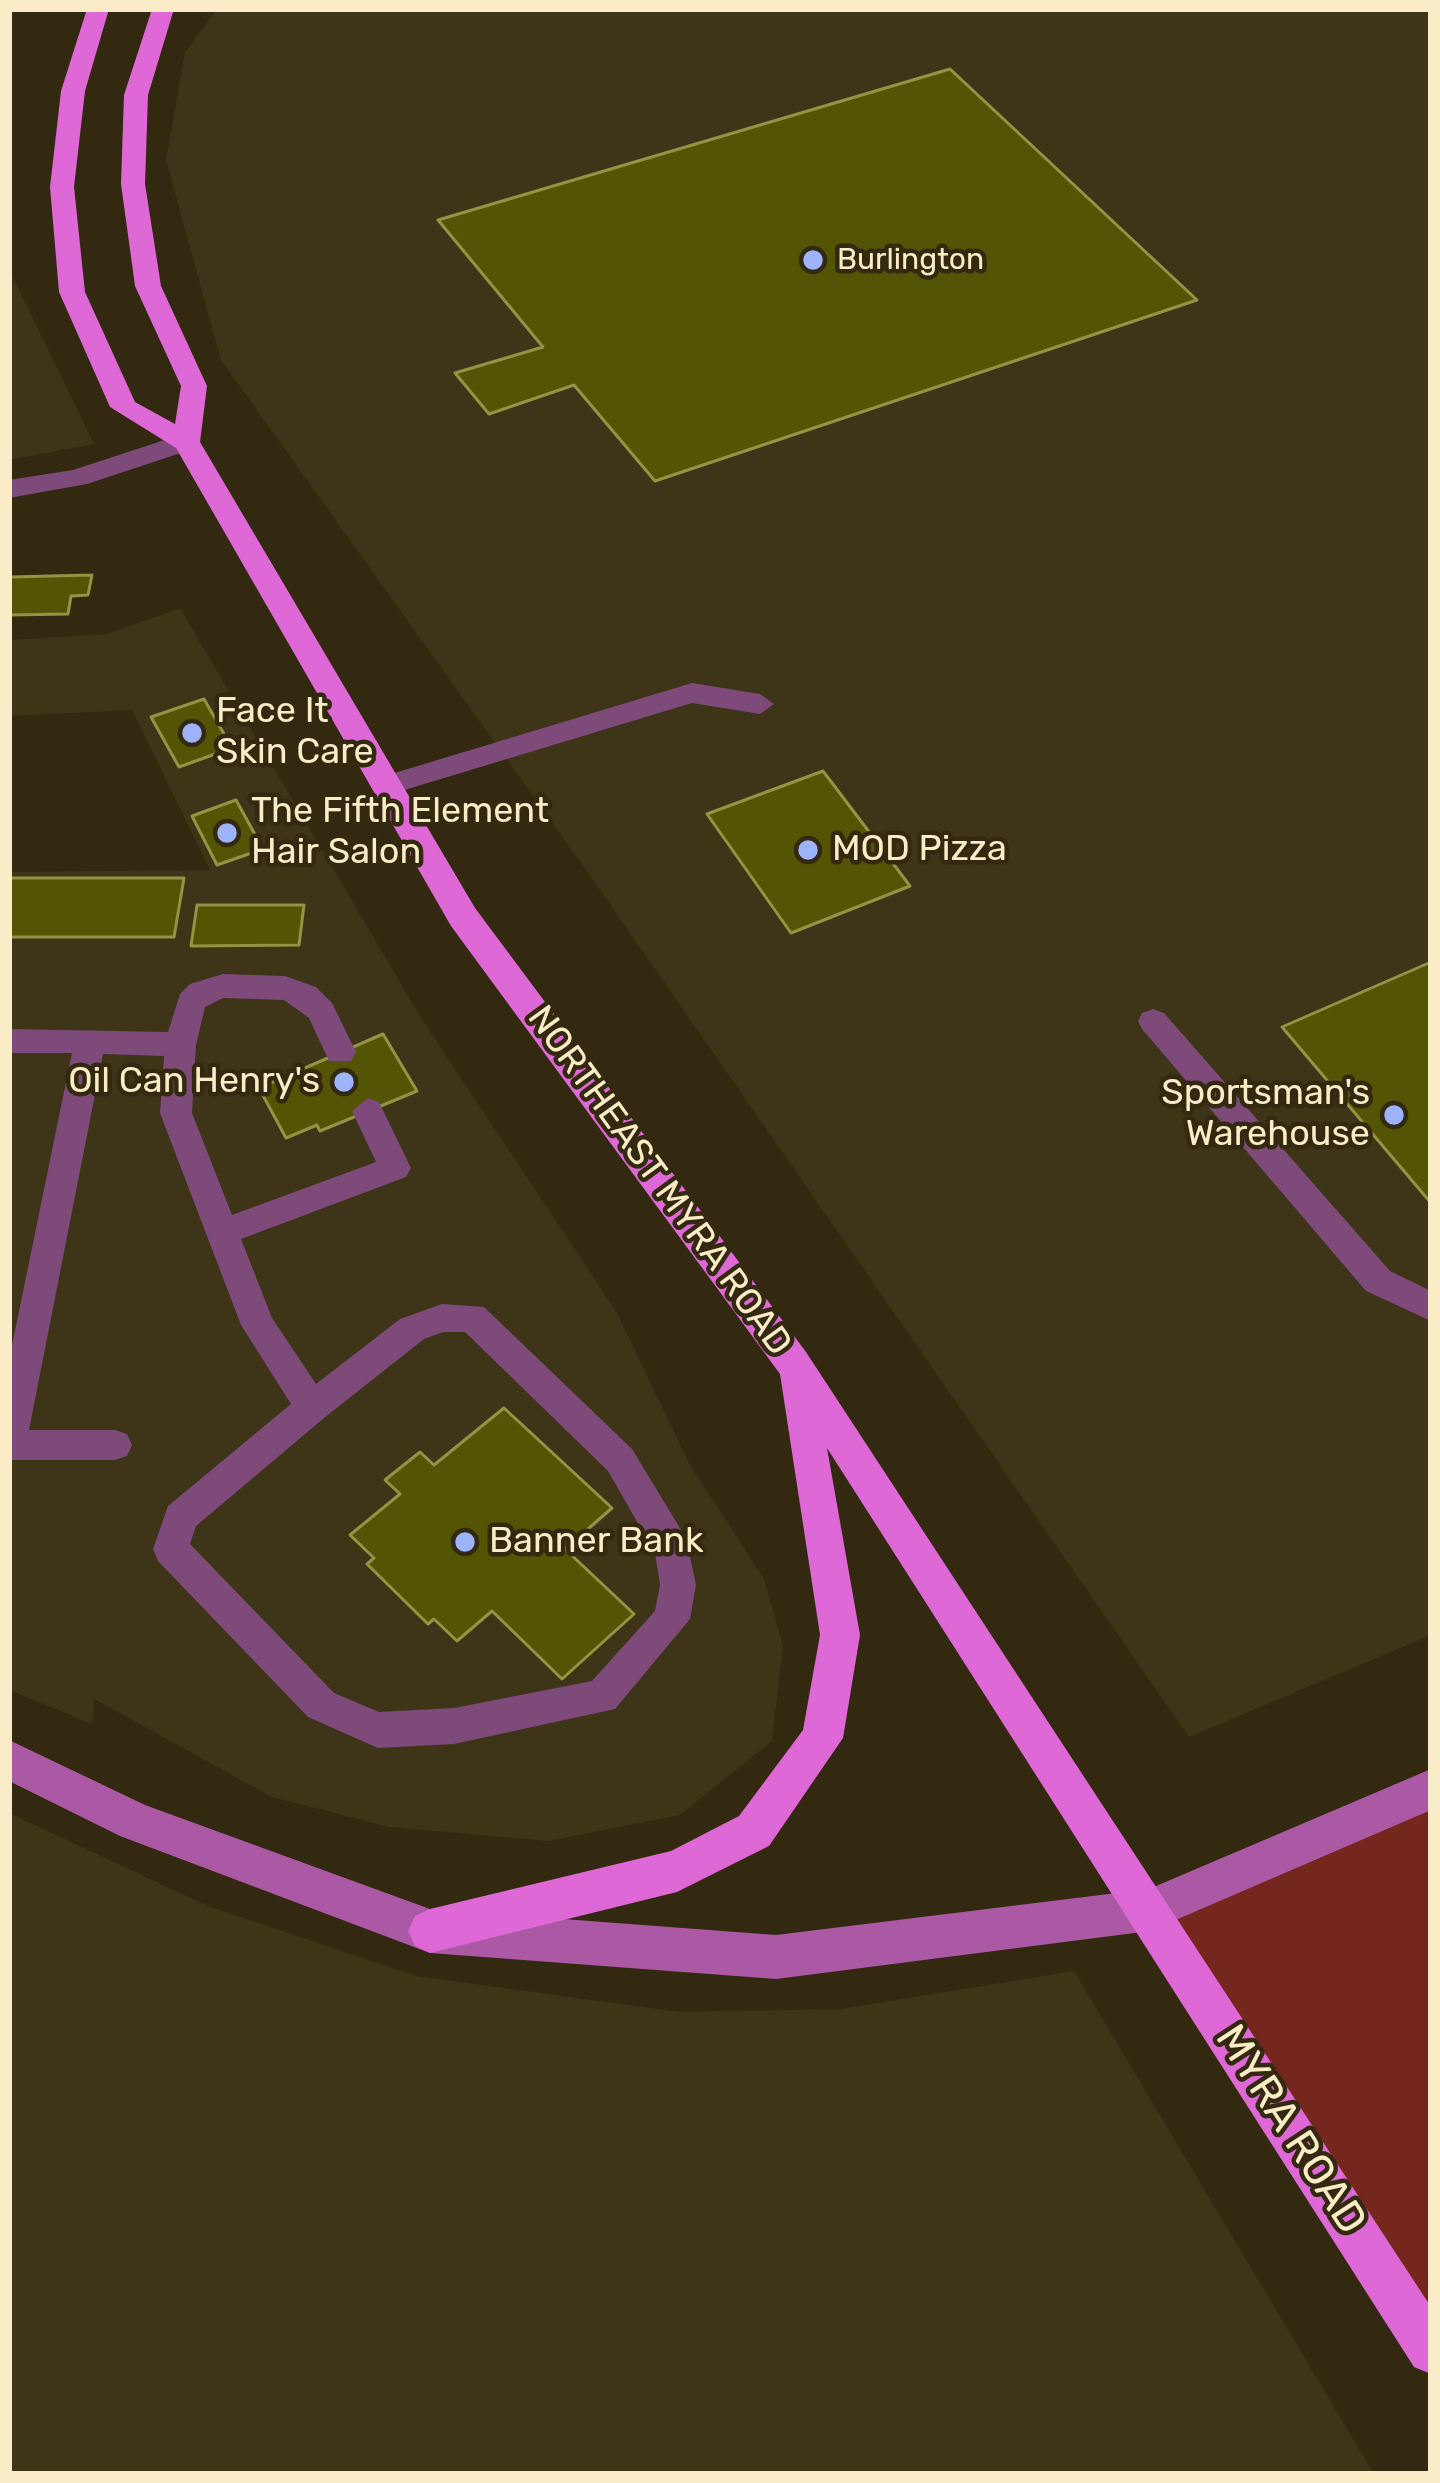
<!DOCTYPE html>
<style>
body{margin:0}
#map{position:relative;width:1440px;height:2483px;overflow:hidden;background:#322910;font-family:Rubik,sans-serif}
canvas{display:block}
.frame{position:absolute;inset:0;border:12px solid #faecc6;pointer-events:none}
</style>
<div id="map">
<canvas width="1440" height="2483"></canvas>
<div class="frame"></div>
</div>
<script>
const g = document.querySelector('canvas').getContext('2d');
g.lineJoin = 'round';
function paint(path, color) { g.fillStyle = color; g.fill(path, 'evenodd'); }
const shape = rows => new Path2D(rows.map(r => 'M' + r).join(''));
function trace(path, color, width, dash) { g.strokeStyle = color; g.lineWidth = width; g.lineCap = dash ? 'butt' : 'round'; g.setLineDash(dash || []); g.stroke(path); }
function drawText(font, color, halo, rows, align = 'center') {
  g.font = font + ' Rubik,sans-serif'; g.lineWidth = 9; g.setLineDash([]); g.textBaseline = 'middle'; g.strokeStyle = halo; g.fillStyle = color; for (const [text, x, y, turn = 0] of rows) {
    g.save(); g.translate(x, y); g.rotate((+turn || 0) * Math.PI / 180); g.textAlign = isNaN(turn) ? turn : align; if (halo) g.strokeText(text, 0, 0); g.fillText(text, 0, 0); g.restore();
  }
}
const built = shape([
 [217,9,1431,9,1431,1635,1189,1737,591,877,221,360,166,160,185,52],
 [9,269,94,444,9,460],
 [180,608,418,1013,617,1313,689,1463,764,1579,783,1646,772,1741,680,1815,548,1841,389,1827,272,1797,94,1699,92,1724,9,1690,9,872,210,870,132,710,9,716,9,640,107,634],
 [9,1813,208,1906,416,1976,680,2012,841,2009,1074,1971,1374,2474,9,2474]
]);
const green = shape([
 [1431,1789,1431,2356,1150,1910]
]);
const building = shape([
 [950,69,1197,300,655,481,574,385,489,414,455,373,543,347,438,220,950,69],
 [92,575,88,595,71,596,68,614,9,615,10,577,92,575],
 [204,699,232,748,179,767,151,717,204,699],
 [823,771,910,886,791,933,707,814,823,771],
 [236,800,263,849,217,865,192,816,236,800],
 [9,878,184,878,174,937,9,937,9,878],
 [197,905,304,905,299,945,191,946,197,905],
 [1431,962,1431,1203,1282,1027,1431,962],
 [383,1034,417,1091,320,1131,317,1125,286,1138,259,1088,383,1034],
 [504,1408,612,1508,565,1549,634,1614,562,1679,492,1611,457,1641,434,1619,428,1624,367,1564,374,1558,350,1535,400,1494,385,1480,420,1452,434,1465,504,1408]
]);
const service = shape([
 [692,683,760,694,774,704,760,714,692,703,388,795,374,785,378,778,692,683],
 [223,974,285,976,316,987,332,1003,356,1052,351,1061,329,1061,309,1018,284,1000,223,998,205,1007,196,1045,192,1113,232,1215,376,1162,352,1111,368,1098,379,1102,411,1168,406,1177,241,1239,272,1318,316,1384,400,1319,442,1304,484,1307,632,1449,686,1538,696,1585,690,1619,615,1709,454,1744,378,1748,308,1717,158,1561,153,1549,168,1506,291,1404,241,1325,160,1113,164,1056,103,1054,29,1430,115,1430,127,1434,132,1445,127,1456,115,1460,9,1460,9,1360,72,1053,9,1053,9,1029,168,1032,180,994,190,984,223,974],
 [443,1332,465,1332,608,1471,655,1553,660,1585,655,1611,592,1681,454,1708,379,1712,334,1693,190,1544,196,1526,324,1418,424,1339,443,1332],
 [1153,1009,1164,1013,1390,1271,1431,1291,1431,1321,1366,1291,1142,1029,1138,1021,1142,1013,1153,1009]
]);
const minor = shape([
 [186,433,200,442,196,448,87,484,9,498,9,480,73,470,186,433]
]);
const secondary = shape([
 [9,1740,145,1805,430,1909,776,1935,1149,1889,1431,1769,1431,1810,1150,1931,776,1979,430,1953,120,1836,9,1781,9,1740]
]);
const trunk = shape([
 [87,9,109,9,85,91,74,187,85,292,135,402,175,424,181,386,135,286,121,184,124,95,152,9,174,9,148,95,145,184,161,286,207,386,200,442,475,908,806,1352,1431,2307,1431,2374,1414,2367,827,1448,860,1635,843,1738,769,1846,677,1892,430,1953,415,1946,408,1931,415,1916,430,1909,671,1851,739,1816,803,1730,820,1635,780,1374,451,926,176,448,110,407,59,292,50,187,61,91,87,9]
]);
const markers = [
 [813,260,12,"#9db4fd"],
 [192,733,12,"#9db4fd"],
 [227,833,12,"#9db4fd"],
 [808,850,12,"#9db4fd"],
 [344,1082,12,"#9db4fd"],
 [1394,1115,12,"#9db4fd"],
 [465,1542,12,"#9db4fd"]
];
const farPoinames = [
 ["Burlington",837,260]
];
const poiNames = [
 ["Face It",216,712],
 ["Skin Care",216,753],
 ["The Fifth Element",251,812],
 ["Hair Salon",251,853],
 ["MOD Pizza",832,850],
 ["Oil Can Henry's",320,1082,"right"],
 ["Sportsman's",1370,1094,"right"],
 ["Warehouse",1370,1135,"right"],
 ["Banner Bank",489,1542]
];
const streetNames = [
 ["NORTHEAST MYRA ROAD",659,1181,54]
];
const nearStreetnames = [
 ["MYRA ROAD",1290,2130,57]
];
paint(built, '#3e3418');
paint(green, '#76271d');
paint(building, '#545405');
trace(building, '#929443', 3);
paint(service, '#7d4a79');
paint(minor, '#7d4a79');
paint(secondary, '#ab58a5');
paint(trunk, '#de68d6');
for (const [x, y, r, color] of markers) { const dot = new Path2D(); dot.arc(x, y, r, 0, 2 * Math.PI); g.fillStyle = color; g.fill(dot); trace(dot, '#322910', 4.5); }
drawText('30px', '#faecc6', '#322910', farPoinames, 'left');
drawText('36px', '#faecc6', '#322910', poiNames, 'left');
drawText('36px', '#faecc6', '#322910', streetNames);
drawText('42px', '#faecc6', '#322910', nearStreetnames);
</script>
